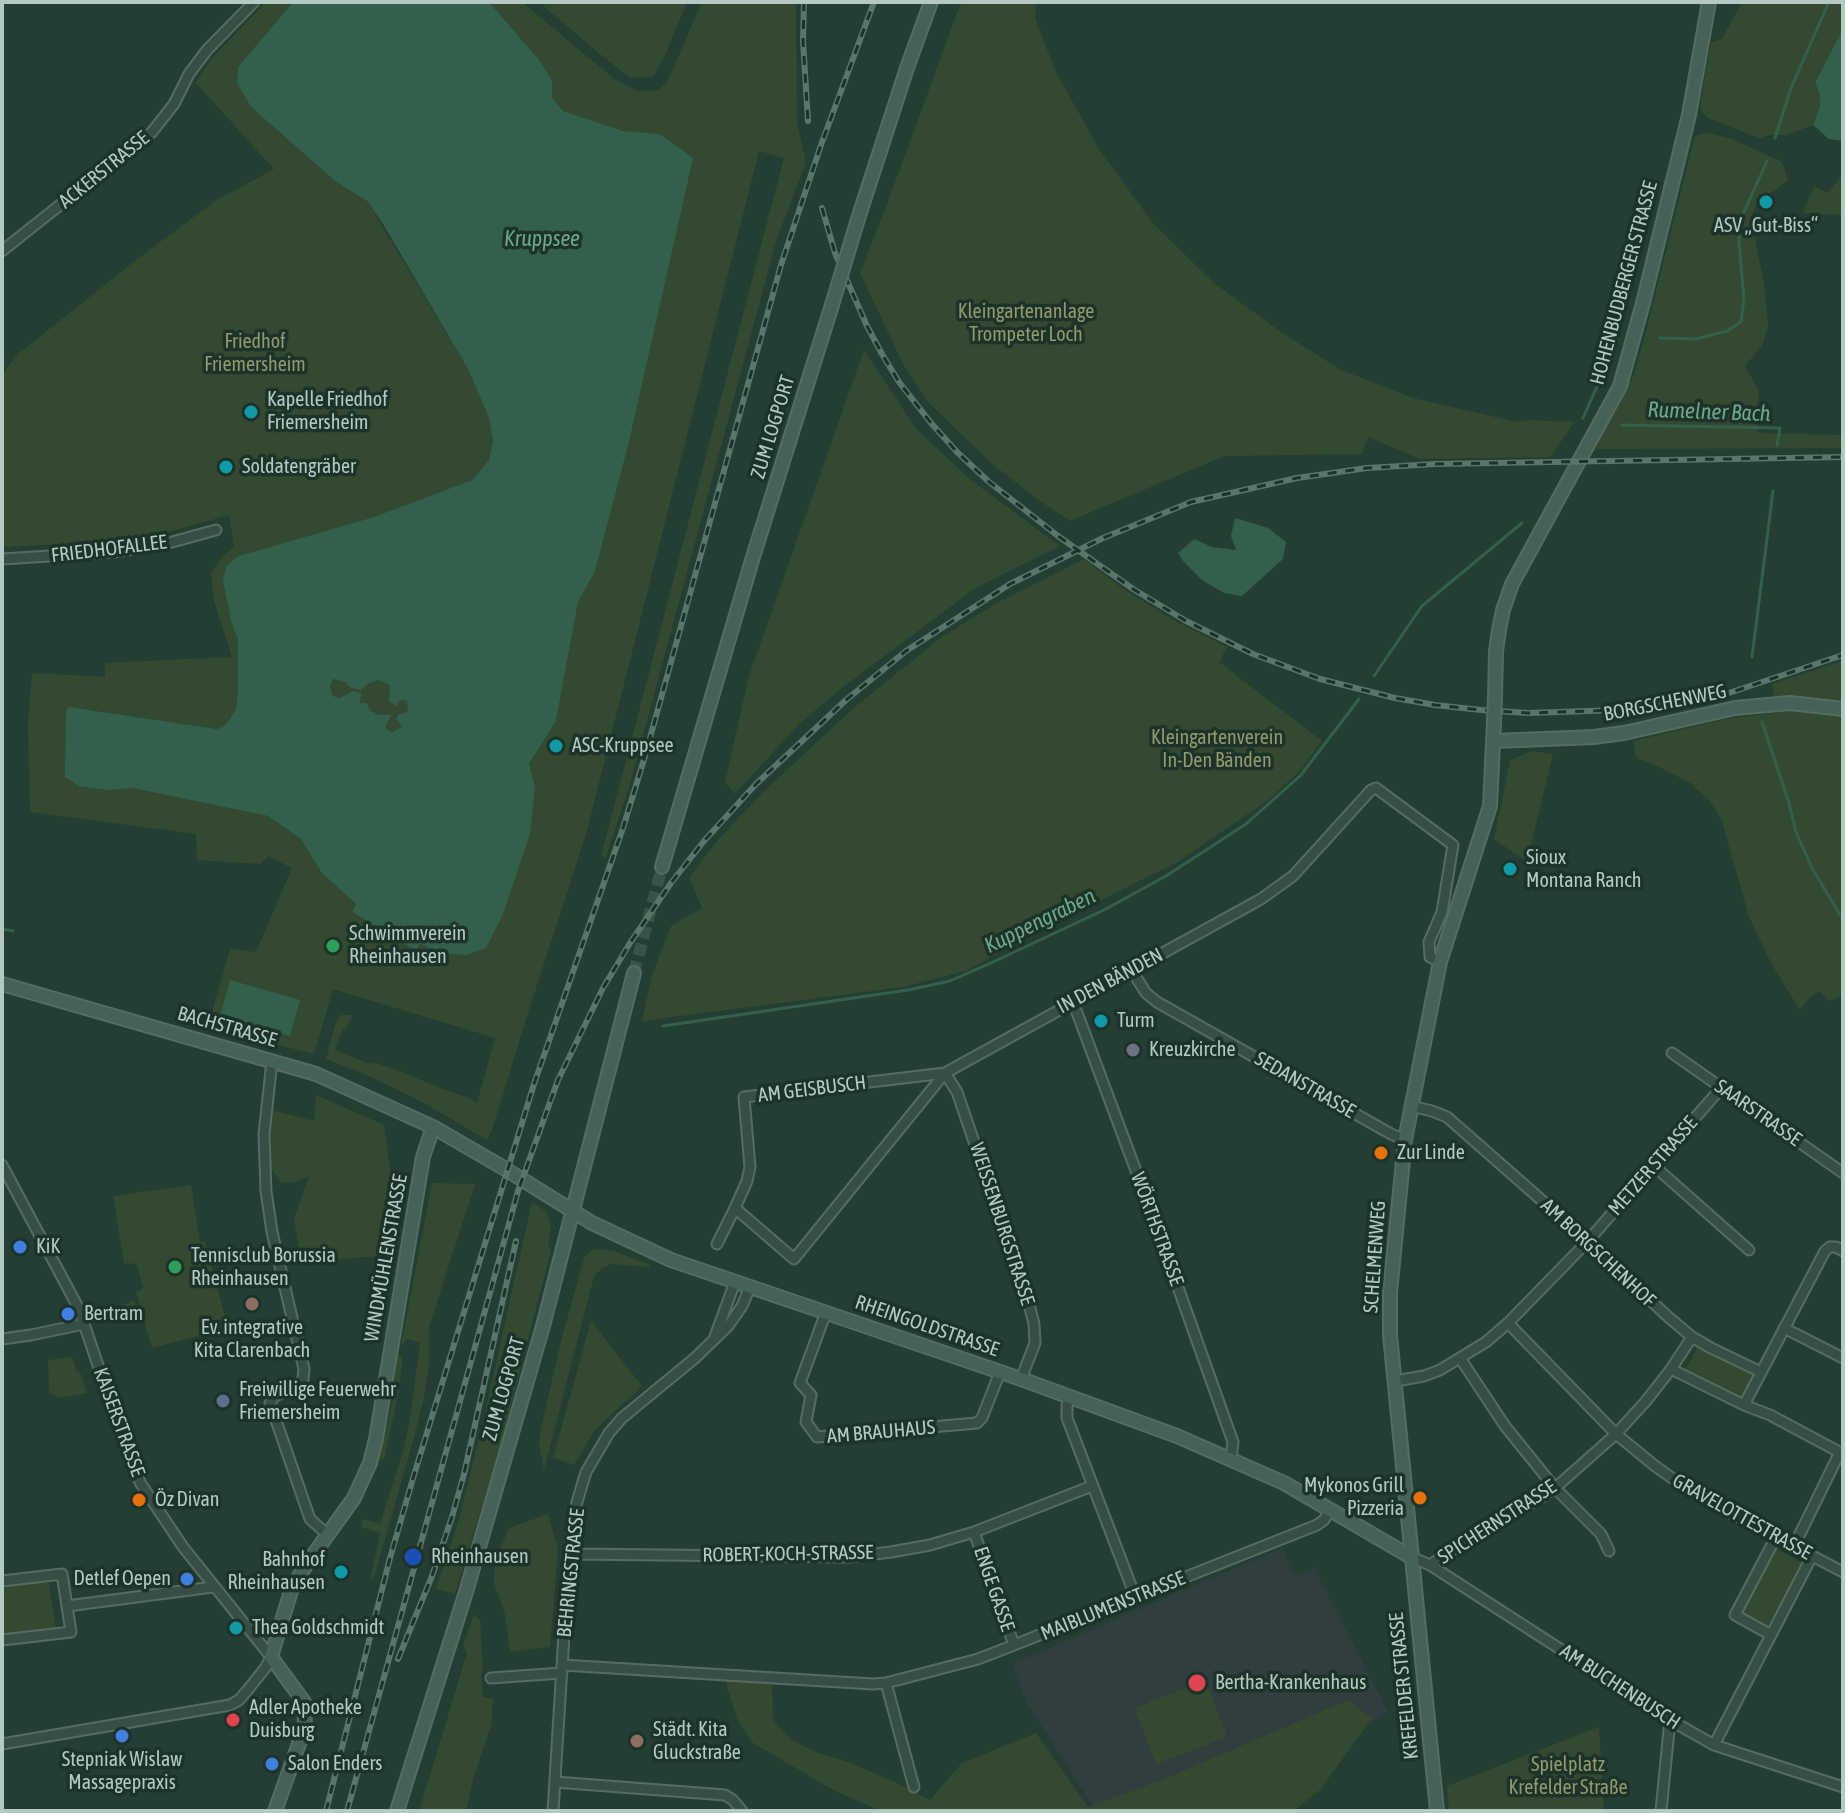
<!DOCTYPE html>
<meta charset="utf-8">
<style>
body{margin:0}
#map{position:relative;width:1845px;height:1813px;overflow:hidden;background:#243e33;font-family:"Asap Condensed",sans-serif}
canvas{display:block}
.frame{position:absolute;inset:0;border:4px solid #b4c9c1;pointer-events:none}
</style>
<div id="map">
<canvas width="1845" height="1813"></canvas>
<div class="frame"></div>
</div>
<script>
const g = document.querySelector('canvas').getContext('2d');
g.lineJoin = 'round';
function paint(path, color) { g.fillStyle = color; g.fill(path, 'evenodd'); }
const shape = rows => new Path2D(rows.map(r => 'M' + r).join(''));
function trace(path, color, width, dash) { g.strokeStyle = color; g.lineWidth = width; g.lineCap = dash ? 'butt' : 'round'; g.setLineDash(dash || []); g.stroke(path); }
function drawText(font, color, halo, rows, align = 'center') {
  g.font = font + ' "Asap Condensed",sans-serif'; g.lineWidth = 7; g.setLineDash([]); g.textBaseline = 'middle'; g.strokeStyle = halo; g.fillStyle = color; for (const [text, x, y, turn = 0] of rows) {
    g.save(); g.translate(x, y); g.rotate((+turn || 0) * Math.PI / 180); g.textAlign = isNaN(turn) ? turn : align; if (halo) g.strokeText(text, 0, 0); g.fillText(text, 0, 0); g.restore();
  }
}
const medical = shape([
 [1282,1548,1294,1575,1314,1567,1388,1712,1274,1789,1096,1811,1027,1703,1012,1664]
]);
const green = shape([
 [266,2,293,2,238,67,237,83,251,107,335,181,367,201,468,369,489,418,493,441,489,460,472,480,371,518,232,624,238,640,238,692,236,708,224,726,217,729,69,707,108,790,132,788,268,816,301,839,321,872,356,904,352,912,415,951,420,944,442,953,535,787,529,765,556,721,578,602,595,571,629,442,692,159,660,134,623,131,563,111,552,98,552,81,540,61,489,2,522,2,613,78,637,91,658,90,667,82,702,2,796,2,797,122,806,163,777,238,630,784,606,857,601,856,784,158,759,151,586,834,526,1019,492,1130,487,1140,424,1103,367,1075,326,1059,336,1021,341,1015,352,1015,346,1030,343,1029,335,1050,370,1064,372,1062,397,1070,435,1086,471,1099,477,1103,495,1038,333,989,314,1054,208,1027,230,949,256,952,292,868,268,856,261,864,197,860,196,834,30,812,28,721,32,673,105,677,105,663,232,657,214,601,211,574,222,557,234,547,229,515,169,532,80,543,2,547,2,375,18,354,136,260,215,201,274,169,195,82,214,56],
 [539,2,687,2,665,56,653,77,630,78,590,46],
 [961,2,1036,2,1035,18,1055,70,1100,151,1153,223,1214,283,1281,332,1341,370,1413,398,1517,422,1528,420,1575,422,1550,457,1420,459,1368,437,1362,454,1224,456,1070,521,1043,503,992,464,930,404,905,368,860,273,886,207],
 [1742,2,1843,2,1843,29,1815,81,1820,95,1820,106,1813,125,1786,135,1768,135,1761,139,1708,118,1702,112,1700,105,1711,42,1722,39],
 [1706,133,1732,139,1782,162,1788,180,1771,193,1758,195,1751,220,1764,283,1768,325,1763,344,1745,366,1759,391,1756,422,1758,433,1843,435,1843,448,1596,449,1621,392,1632,380,1643,343,1695,136],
 [1842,176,1843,215,1803,213,1814,186,1827,193],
 [864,350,916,429,972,481,1060,546,977,587,843,687,798,725,735,794,725,782,749,676],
 [1084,559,1125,590,1179,623,1227,647,1219,662,1322,741,1299,772,1267,801,1176,863,1042,929,966,971,903,987,642,1021,652,975,671,926,702,908,689,878,717,841,763,792,856,706,942,637,993,605],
 [1843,661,1843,995,1829,1001,1819,991,1810,997,1800,1010,1772,965,1749,917,1721,818,1708,799,1690,783,1661,768,1636,758,1633,741,1730,718,1777,713,1772,684],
 [333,679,366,685,379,680,390,685,400,700,407,701,409,712,399,714,396,717,402,727,391,732,385,728,378,715,360,703,333,696,330,687],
 [1532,751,1553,754,1527,862,1494,839,1510,760],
 [316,1095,384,1125,391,1175,380,1256,301,1262,294,1219,309,1176,296,1182,281,1182,271,1168,271,1110,314,1121],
 [432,1183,475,1184,429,1327,429,1364,424,1397,416,1430,374,1578,371,1577,380,1533,361,1527,363,1519,380,1524,404,1448,410,1420,420,1343,407,1339,401,1346],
 [191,1185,200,1242,205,1242,228,1328,152,1348,136,1292,143,1288,137,1264,124,1263,113,1196],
 [532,1202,547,1212,551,1226,548,1246,551,1250,500,1448,455,1594,436,1589,460,1516,481,1431],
 [601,1249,617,1252,650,1265,649,1267,611,1264,603,1267,594,1276,544,1470,539,1444,541,1428,561,1341,584,1258,592,1250],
 [134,1300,137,1310,126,1315,117,1314,114,1316,112,1320,100,1323,98,1316,105,1308,111,1307,114,1309],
 [591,1321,642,1386,595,1430,574,1465,553,1458],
 [1699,1345,1756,1374,1743,1397,1686,1369],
 [398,1356,403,1357,398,1394,384,1460,380,1458,391,1408],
 [72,1357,77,1372,81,1374,87,1393,60,1398,49,1393,48,1360],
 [548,1514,558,1549,550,1647,510,1652,505,1613,494,1583,494,1571,500,1549,509,1528],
 [1775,1548,1802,1563,1767,1627,1740,1613],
 [48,1578,56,1628,2,1635,2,1584],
 [474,1615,480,1620,483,1668,481,1675,483,1697,493,1699,491,1726,474,1776,466,1811,419,1811,467,1653,463,1645],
 [725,1680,772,1682,773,1720,793,1741,815,1752,851,1763,897,1783,930,1800,962,1763,1036,1733,1088,1807,1159,1781,1348,1700,1372,1718,1320,1790,1293,1811,881,1811,835,1791,753,1743,738,1722],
 [1206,1680,1227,1737,1156,1764,1134,1708],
 [1599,1727,1604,1811,1449,1811,1447,1786]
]);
const water = shape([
 [293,2,489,2,540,61,552,81,552,98,563,111,623,131,660,134,693,158,629,442,595,571,578,602,556,721,529,764,535,787,530,834,503,914,486,948,467,955,442,953,420,944,416,951,352,912,356,904,321,872,301,839,268,816,132,788,108,790,79,786,65,777,66,711,69,707,217,729,224,726,229,720,236,708,238,692,238,640,232,624,223,581,226,566,239,556,371,518,472,480,489,460,493,441,489,418,468,369,383,224,367,201,335,181,251,107,237,83,238,67],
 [333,679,346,682,349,687,361,690,366,685,378,680,390,685,389,701,396,706,400,700,407,701,408,712,399,714,396,718,402,727,392,732,385,728,391,715,378,715,370,710,367,703,360,703,361,693,353,691,340,698,333,696,330,687],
 [1843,29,1843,141,1829,139,1813,125,1820,106,1820,95,1815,82],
 [1235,518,1268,528,1286,542,1283,559,1242,596,1224,593,1202,580,1183,561,1178,553,1194,539,1212,547,1236,550,1231,536],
 [230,980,300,1000,290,1036,220,1017]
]);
const stream = shape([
 [1775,138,1791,88,1829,2],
 [1660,338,1696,339,1727,331,1741,322,1744,300,1739,241,1740,221,1767,161],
 [1583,418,1618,339],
 [1622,425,1780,428,1777,445],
 [1752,657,1773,491],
 [1374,676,1422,606,1522,523],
 [1762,722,1789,803,1796,832,1812,868,1843,920],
 [2,929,13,931],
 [663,1026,908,990,950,981,993,962,1104,910,1166,876,1246,824,1301,775,1359,699]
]);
const secondaryTunnel = shape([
 [634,973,662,867]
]);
const street = shape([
 [2,251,152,132,174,104,189,74,207,50,254,2],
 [2,559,113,552,161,545,216,530],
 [1132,971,1146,993,1157,1002,1391,1134,1405,1140],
 [1073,1002,1148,1203,1233,1442,1231,1459],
 [1672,1053,1843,1173],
 [272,1061,264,1134,266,1191,272,1232,304,1369,303,1379,297,1386,275,1396,270,1403,310,1519,328,1535],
 [1411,1106,1432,1111,1447,1117,1588,1241,1666,1315,1692,1337,1711,1348,1761,1372],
 [2,1165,79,1309,131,1463,141,1484,183,1547,271,1657,266,1667,246,1692,239,1700,230,1705,2,1744],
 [1653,1165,1749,1250],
 [735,1208,794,1259,945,1073,1261,899,1293,876,1371,790,1376,788,1453,845,1442,912,1429,942,1430,957,1440,962],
 [717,1244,735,1208,747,1181,750,1167,744,1097,945,1073,957,1092,1028,1300,1034,1324,1035,1343,1021,1379],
 [826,1312,800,1383,811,1395,806,1422,817,1437,977,1423,982,1418,1000,1372],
 [1508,1323,1616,1434,1655,1466,1686,1488,1728,1512,1843,1572],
 [1784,1328,1843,1358],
 [2,1339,31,1335,84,1324],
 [714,1339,735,1282],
 [1460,1358,1505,1426,1555,1488,1601,1534,1609,1551],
 [1671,1369,1744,1405,1770,1415,1843,1454],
 [1395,1381,1424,1376,1440,1370,1486,1342,1508,1323,1588,1241,1721,1088],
 [1070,1396,1067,1405,1067,1418,1135,1596],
 [1744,1405,1825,1251,1830,1247,1836,1247,1843,1251],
 [974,1532,1014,1645],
 [1794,1546,1840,1452],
 [569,1554,849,1557,891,1552,930,1545,974,1532,1092,1486],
 [1411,1557,1430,1565,1670,1720,1714,1745,1843,1787],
 [1430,1565,1449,1552,1540,1498,1555,1488,1616,1434,1646,1401,1671,1369,1692,1337],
 [2,1581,62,1574,71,1632,2,1640],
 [67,1606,213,1587],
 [1771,1635,1735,1615,1776,1537],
 [562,1665,873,1684,886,1683,978,1659,1009,1647,1317,1525,1324,1520,1330,1510],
 [491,1678,562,1673],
 [886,1683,914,1787],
 [1714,1745,1812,1556],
 [555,1782,725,1795,733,1800,742,1811],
 [553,1811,569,1554,577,1502,586,1472,609,1433,622,1418,695,1358,728,1326,742,1306,750,1287],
 [1661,1811,1670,1720]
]);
const secondary = shape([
 [858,219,907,68,931,2],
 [1495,697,1496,651,1499,630,1503,610,1512,584,1620,386,1643,303,1689,115,1709,2],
 [1495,741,1594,737,1624,733,1735,708,1790,703,1843,709],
 [662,867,753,557,832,305],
 [2,984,316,1074,433,1127,502,1167,592,1223,671,1260,1021,1379,1177,1436,1284,1483,1411,1557],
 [275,1811,305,1727,304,1702,271,1657,273,1650,292,1588,306,1565,354,1498,370,1463,376,1439,423,1157,433,1127],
 [397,1811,466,1592,543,1326,634,973],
 [1437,1811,1390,1335,1390,1293,1405,1140,1440,962,1490,806,1494,722]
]);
const rail = shape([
 [804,2,803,41,808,121],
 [822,208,835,253,867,326,882,354,899,382,931,423,957,452,988,481,1058,536,1133,589,1186,621,1253,654,1320,679,1395,698,1435,705,1481,710,1528,713,1620,710,1678,703,1729,693,1843,655],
 [398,1659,432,1576,452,1517,464,1474,516,1241],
 [326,1811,390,1558,414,1475,534,1084,623,828,645,756,781,265,821,145,874,2],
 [347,1811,518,1191,558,1080,603,988,630,943,671,883,704,841,756,784,846,700,906,651,1010,584,1103,538,1191,502,1297,478,1367,468,1435,464,1843,457]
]);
const secondaryBridge = shape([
 [832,305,858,219],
 [1494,722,1495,697]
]);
const markers = [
 [1766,202,8,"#0f9aa8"],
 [251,412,8,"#0f9aa8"],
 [226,467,8,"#0f9aa8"],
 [556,746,8,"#0f9aa8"],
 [1510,869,8,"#0f9aa8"],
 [333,946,8,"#2e9e5b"],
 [1101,1021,8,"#0f9aa8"],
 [1133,1050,8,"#6b7280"],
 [1381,1153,8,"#e8710a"],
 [20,1247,8,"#3f7fe0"],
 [175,1267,8,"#2e9e5b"],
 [252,1304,8,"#8d6e63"],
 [68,1314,8,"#3f7fe0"],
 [223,1401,8,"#5c6f8a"],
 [1420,1498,8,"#e8710a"],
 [139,1500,8,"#e8710a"],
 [413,1557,10,"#1a4fb4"],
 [341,1572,8,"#0f9aa8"],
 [187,1579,8,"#3f7fe0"],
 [236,1628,8,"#0f9aa8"],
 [1197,1683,10,"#e0444e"],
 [233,1720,8,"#e0444e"],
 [122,1736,8,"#3f7fe0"],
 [637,1741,8,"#8d6e63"],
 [272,1764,8,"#3f7fe0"]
];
const streetNames = [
 ["ACKERSTRASSE",104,170,-39],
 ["HOHENBUDBERGER STRASSE",1624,283,-75],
 ["ZUM LOGPORT",773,427,-73],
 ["FRIEDHOFALLEE",109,549,-7],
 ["BORGSCHENWEG",1665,703,-11],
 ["IN DEN BÄNDEN",1110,981,-28],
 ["BACHSTRASSE",227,1027,16],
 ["SEDANSTRASSE",1305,1085,30],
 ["AM GEISBUSCH",812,1089,-7],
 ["SAARSTRASSE",1758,1113,35],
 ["METZER STRASSE",1653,1166,-49],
 ["WEISSENBURGSTRASSE",1002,1224,72],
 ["WÖRTHSTRASSE",1157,1229,70],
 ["AM BORGSCHENHOF",1598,1253,43],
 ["SCHELMENWEG",1375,1257,-86],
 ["WINDMÜHLENSTRASSE",386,1258,-80],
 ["RHEINGOLDSTRASSE",927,1326,19],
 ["ZUM LOGPORT",504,1389,-74],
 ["KAISERSTRASSE",119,1422,70],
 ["AM BRAUHAUS",881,1432,-5],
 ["GRAVELOTTESTRASSE",1742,1517,29],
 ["SPICHERNSTRASSE",1497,1522,-33],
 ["ROBERT-KOCH-STRASSE",788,1554,-1],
 ["BEHRINGSTRASSE",571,1573,-84],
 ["ENGE GASSE",994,1589,71],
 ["MAIBLUMENSTRASSE",1113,1606,-22],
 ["KREFELDER STRASSE",1404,1686,-96],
 ["AM BUCHENBUSCH",1620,1687,33]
];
const poiNames = [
 ["ASV „Gut-Biss“",1766,226,"center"],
 ["Kapelle Friedhof",267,400],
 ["Friemersheim",267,423],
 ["Soldatengräber",242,467],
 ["ASC-Kruppsee",572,746],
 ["Sioux",1526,858],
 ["Montana Ranch",1526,881],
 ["Schwimmverein",349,934],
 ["Rheinhausen",349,957],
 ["Turm",1117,1021],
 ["Kreuzkirche",1149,1050],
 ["Zur Linde",1397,1153],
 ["KiK",36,1247],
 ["Tennisclub Borussia",191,1256],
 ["Rheinhausen",191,1279],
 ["Bertram",84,1314],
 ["Ev. integrative",252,1328,"center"],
 ["Kita Clarenbach",252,1351,"center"],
 ["Freiwillige Feuerwehr",239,1390],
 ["Friemersheim",239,1413],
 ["Mykonos Grill",1404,1486,"right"],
 ["Pizzeria",1404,1509,"right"],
 ["Öz Divan",155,1500],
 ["Rheinhausen",431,1557],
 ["Bahnhof",325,1560,"right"],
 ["Rheinhausen",325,1583,"right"],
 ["Detlef Oepen",171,1579,"right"],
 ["Thea Goldschmidt",252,1628],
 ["Bertha-Krankenhaus",1215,1683],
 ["Adler Apotheke",249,1708],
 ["Duisburg",249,1731],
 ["Städt. Kita",653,1730],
 ["Gluckstraße",653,1753],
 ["Stepniak Wislaw",122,1760,"center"],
 ["Massagepraxis",122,1783,"center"],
 ["Salon Enders",288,1764]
];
const parkNames = [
 ["Kleingartenanlage",1026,312],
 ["Trompeter Loch",1026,335],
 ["Friedhof",255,342],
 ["Friemersheim",255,365],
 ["Kleingartenverein",1217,738],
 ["In-Den Bänden",1217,761],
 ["Spielplatz",1568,1765],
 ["Krefelder Straße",1568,1788]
];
const waterNames = [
 ["Kruppsee",542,239],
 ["Rumelner Bach",1709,412,2],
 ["Kuppengraben",1040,921,-26]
];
paint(medical, '#303e3f');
paint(green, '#334a31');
paint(water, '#33604c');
trace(stream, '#33604c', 3);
trace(secondaryTunnel, '#3a5348', 12, [12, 6]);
trace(street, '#566c63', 13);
trace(secondary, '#566c63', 16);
trace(street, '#384e45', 9);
trace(secondary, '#466157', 12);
trace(rail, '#5a756a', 6);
trace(rail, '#1d332a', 3, [9]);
trace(secondaryBridge, '#566c63', 16, []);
trace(secondaryBridge, '#466157', 12);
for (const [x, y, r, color] of markers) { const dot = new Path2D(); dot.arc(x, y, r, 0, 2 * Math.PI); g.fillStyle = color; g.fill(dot); trace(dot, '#1d332a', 3); }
drawText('20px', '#b4c9c1', '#1d332a', streetNames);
drawText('20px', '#b4c9c1', '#1d332a', poiNames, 'left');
drawText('20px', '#909a6b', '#1d332a', parkNames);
drawText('italic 22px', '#6da88e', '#1d332a', waterNames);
</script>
